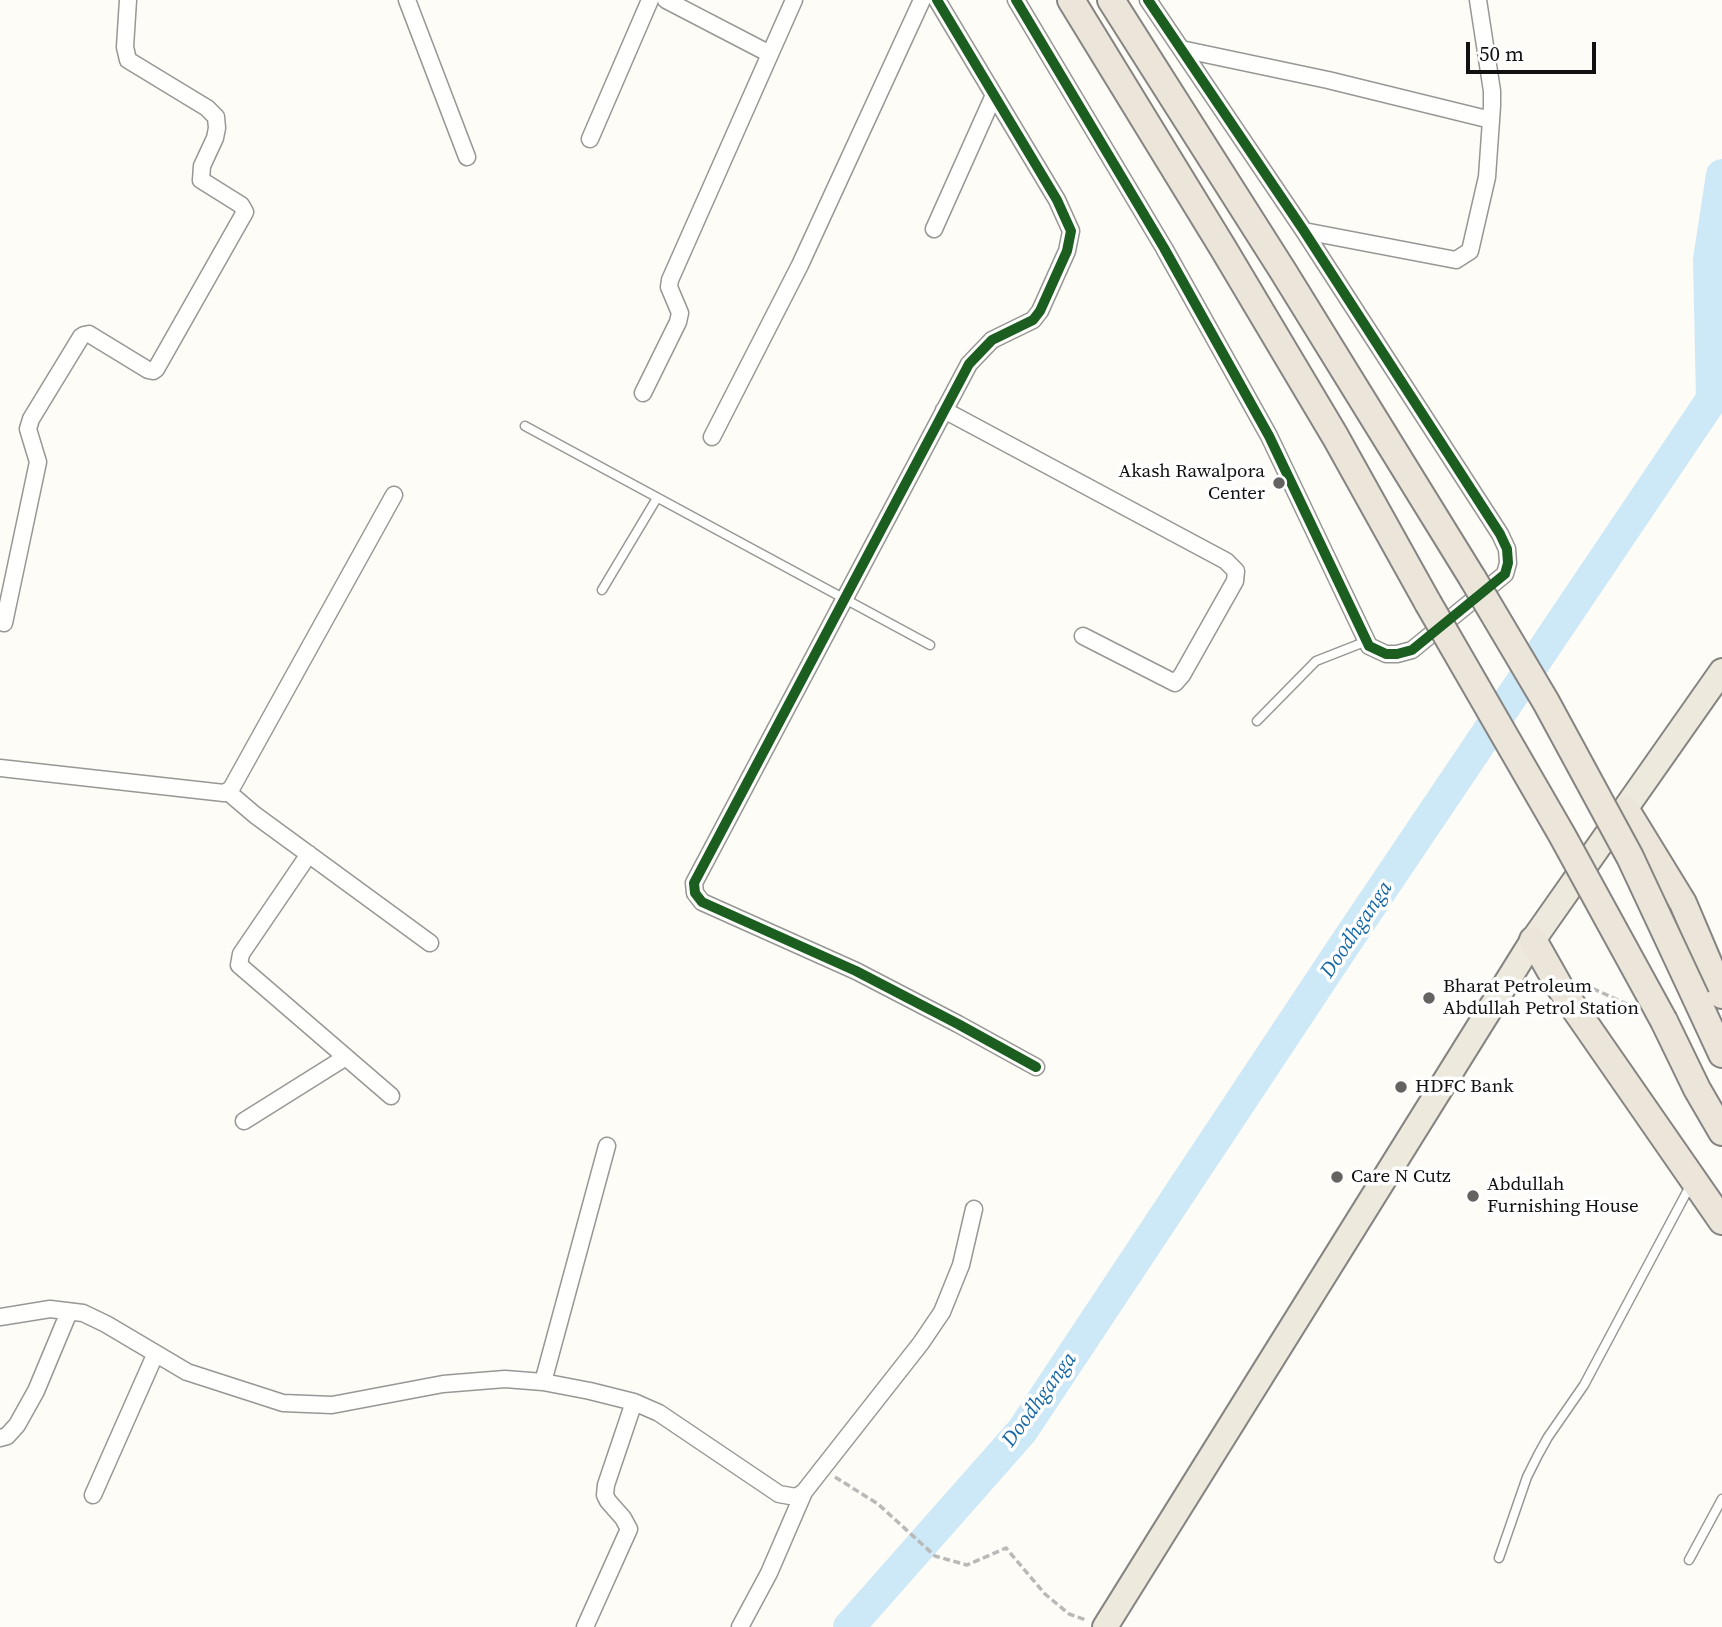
<!DOCTYPE html>
<style>
body{margin:0}
#map{position:relative;width:1722px;height:1627px;overflow:hidden;background:#fdfcf7;font-family:"Source Serif 4",serif}
canvas{display:block}
.scale{position:absolute;left:1466px;top:42px;width:130px;height:32px;box-sizing:border-box;border:4px solid #111;border-top:0;padding-left:9px;font-size:21px;line-height:24px;white-space:nowrap;color:#111;-webkit-text-stroke:5px #fff;paint-order:stroke}
</style>
<div id="map">
<canvas width="1722" height="1627"></canvas>
<div class="scale">50 m</div>
</div>
<script>
const g = document.querySelector('canvas').getContext('2d');
g.lineJoin = 'round';
const shape = rows => new Path2D(rows.map(r => 'M' + r).join(''));
function trace(path, color, width, dash) { g.strokeStyle = color; g.lineWidth = width; g.lineCap = dash ? 'butt' : 'round'; g.setLineDash(dash || []); g.stroke(path); }
function drawText(font, color, halo, rows, align = 'center') {
  g.font = font + ' "Source Serif 4",serif'; g.lineWidth = 7; g.setLineDash([]); g.textBaseline = 'middle'; g.strokeStyle = halo; g.fillStyle = color; for (const [text, x, y, turn = 0] of rows) {
    g.save(); g.translate(x, y); g.rotate((+turn || 0) * Math.PI / 180); g.textAlign = isNaN(turn) ? turn : align; if (halo) g.strokeText(text, 0, 0); g.fillText(text, 0, 0); g.restore();
  }
}
const river = shape([
 [849,1627,1022,1431,1345,944,1712,399,1709,260,1722,175]
]);
const path = shape([
 [1583,984,1631,1006],
 [835,1477,878,1504,935,1556,967,1565,1006,1548,1045,1594,1069,1614,1086,1620]
]);
const service = shape([
 [525,426,930,645],
 [602,590,657,498],
 [1257,721,1316,661,1367,641],
 [1499,1558,1527,1477,1538,1455,1548,1437,1584,1385,1690,1186],
 [1689,1560,1722,1499]
]);
const minor = shape([
 [407,0,467,157],
 [666,0,768,53],
 [937,0,1057,200,1071,231,1067,251,1040,311,1033,320,992,340,969,364,694,883,695,893,702,902,856,971,958,1024,1036,1067],
 [1016,0,1164,248,1269,436,1369,646,1386,654,1397,654,1412,650,1505,574,1508,563,1507,549,1500,534,1304,231,1148,0],
 [1181,49,1328,80,1491,120],
 [590,139,650,0],
 [934,229,994,95],
 [1304,231,1456,260,1470,251,1487,177,1492,106,1492,91,1478,0],
 [643,393,678,322,680,313,669,287,670,280,794,0],
 [944,410,1226,561,1236,571,1235,581,1182,675,1175,683,1083,636],
 [712,437,800,265,922,0],
 [4,623,38,462,28,429,31,419,81,337,84,335,89,334,148,370,153,371,156,369,245,212,241,205,201,180,202,166,215,138,217,128,216,117,207,108,128,60,125,47,128,0],
 [0,768,224,793,231,789,394,495],
 [228,792,255,815,430,943],
 [309,854,241,954,239,965,391,1096],
 [244,1121,346,1057],
 [0,1317,50,1309,83,1313,106,1324,187,1372,283,1403,332,1405,443,1384,505,1379,543,1382,590,1391,634,1402,659,1413,779,1494,796,1497,804,1492,822,1469,921,1343,942,1312,961,1265,974,1209],
 [543,1382,607,1146],
 [0,1438,7,1436,17,1425,36,1391,69,1312],
 [93,1495,155,1355],
 [585,1627,629,1529,623,1518,608,1501,605,1495,606,1485,634,1402],
 [740,1627,769,1573,804,1492]
]);
const primary = shape([
 [1105,1627,1533,940,1722,671]
]);
const trunk = shape([
 [1071,0,1223,248,1335,436,1428,603],
 [1111,0,1283,271,1473,579],
 [1626,810,1683,903,1722,995],
 [1533,940,1559,986,1722,1221],
 [1696,998,1722,1054],
 [1664,1021,1697,1089,1722,1132]
]);
const trunkBridge = shape([
 [1473,579,1546,702,1630,857,1696,998],
 [1428,603,1562,835,1664,1021]
]);
const cycleway = shape([
 [937,0,1057,200,1071,231,1067,251,1040,311,1033,320,992,340,969,364,694,883,695,893,702,902,856,971,958,1024,1036,1067],
 [1016,0,1164,248,1269,436,1369,646,1386,654,1397,654,1412,650,1505,574,1508,563,1507,549,1500,534,1304,231,1148,0]
]);
const markers = [
 [1279,483,7,"#646362"],
 [1429,998,7,"#646362"],
 [1401,1087,7,"#646362"],
 [1337,1177,7,"#646362"],
 [1473,1196,7,"#646362"]
];
const poiNames = [
 ["Akash Rawalpora",1265,472,"right"],
 ["Center",1265,494,"right"],
 ["Bharat Petroleum",1443,987],
 ["Abdullah Petrol Station",1443,1009],
 ["HDFC Bank",1415,1087],
 ["Care N Cutz",1351,1177],
 ["Abdullah",1487,1185],
 ["Furnishing House",1487,1207]
];
const waterNames = [
 ["Doodhganga",1357,930,-56],
 ["Doodhganga",1040,1400,-54]
];
trace(river, '#cde8f7', 32);
trace(service, '#979795', 11);
trace(minor, '#979795', 19);
trace(primary, '#858482', 28);
trace(trunk, '#858482', 30);
trace(path, '#b9b9b8', 3.5, [7, 3.5]);
trace(service, '#fffffe', 8);
trace(minor, '#fffffe', 16);
trace(primary, '#ede9dc', 24);
trace(trunk, '#ece5da', 26);
trace(trunkBridge, '#858482', 30, []);
trace(trunkBridge, '#ece5da', 26);
trace(cycleway, '#1b5e20', 10);
for (const [x, y, r, color] of markers) { const dot = new Path2D(); dot.arc(x, y, r, 0, 2 * Math.PI); g.fillStyle = color; g.fill(dot); trace(dot, '#fff', 2.5); }
drawText('19px', '#111', '#fff', poiNames, 'left');
drawText('italic 21px', '#1768a6', '#fff', waterNames);
</script>
